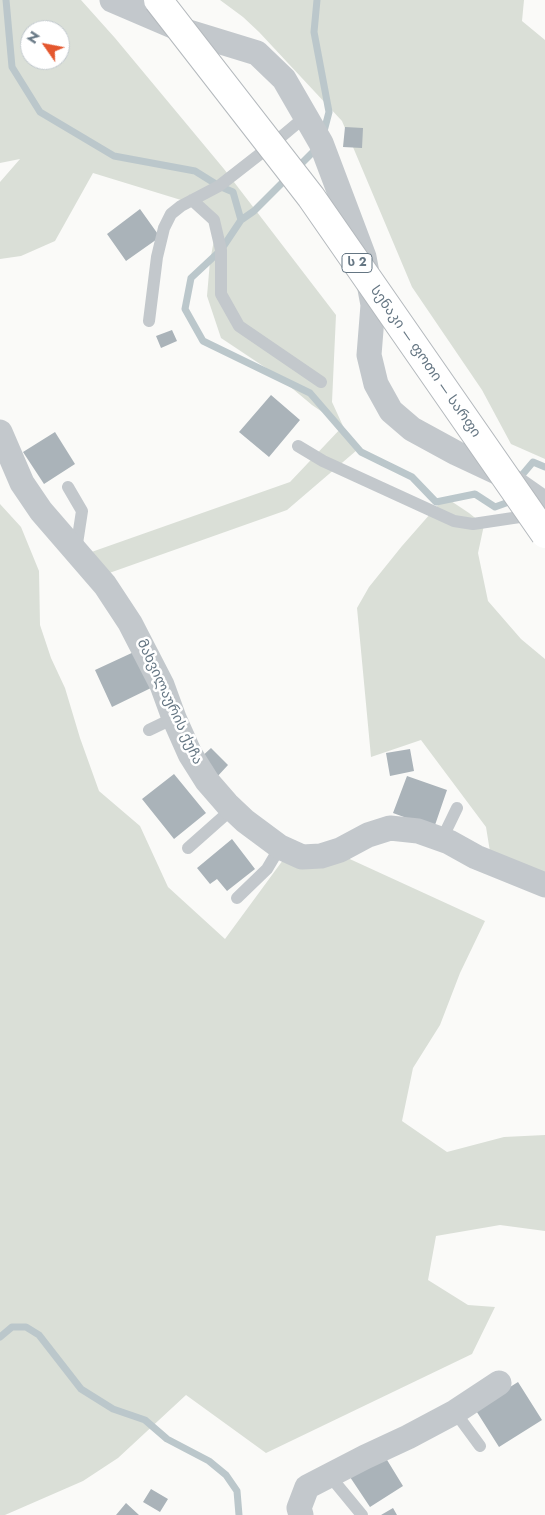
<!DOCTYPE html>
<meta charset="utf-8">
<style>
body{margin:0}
#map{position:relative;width:545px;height:1515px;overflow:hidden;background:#fafaf8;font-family:Jost,sans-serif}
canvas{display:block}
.north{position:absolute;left:20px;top:20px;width:50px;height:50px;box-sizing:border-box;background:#fff;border:1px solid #c1c8cd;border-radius:50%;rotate:303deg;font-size:14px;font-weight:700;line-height:20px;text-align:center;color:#657683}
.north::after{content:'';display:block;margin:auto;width:18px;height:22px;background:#e4572e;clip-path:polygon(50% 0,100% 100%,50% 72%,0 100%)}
</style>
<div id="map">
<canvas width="545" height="1515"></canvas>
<div class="north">N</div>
</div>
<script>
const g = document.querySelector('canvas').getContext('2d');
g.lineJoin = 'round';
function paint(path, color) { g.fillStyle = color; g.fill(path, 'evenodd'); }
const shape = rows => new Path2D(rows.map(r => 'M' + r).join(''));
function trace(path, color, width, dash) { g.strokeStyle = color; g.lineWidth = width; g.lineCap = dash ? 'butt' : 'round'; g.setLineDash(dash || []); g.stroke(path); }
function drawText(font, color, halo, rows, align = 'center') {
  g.font = font + ' Jost,"Noto Sans Georgian",sans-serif'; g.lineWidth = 5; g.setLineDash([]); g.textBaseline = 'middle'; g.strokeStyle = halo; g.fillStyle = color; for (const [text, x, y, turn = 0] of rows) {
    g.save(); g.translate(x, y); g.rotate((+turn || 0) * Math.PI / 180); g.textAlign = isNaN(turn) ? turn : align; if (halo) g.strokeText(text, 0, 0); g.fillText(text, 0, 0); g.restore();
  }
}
const green = shape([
 [0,0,81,0,115,38,224,169,336,315,332,402,343,426,357,450,287,510,98,577,83,555,290,482,343,426,312,405,275,374,221,338,207,296,210,261,214,240,211,223,199,209,181,200,93,173,55,241,21,256,0,259,0,182,20,159,0,163],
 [30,30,60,30,60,60,30,60],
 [220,0,524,0,522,21,545,40,545,459,511,444,482,390,412,287,342,121,259,32,243,17],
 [445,497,469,513,484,525,478,553,488,601,521,639,545,659,545,874,493,870,486,827,421,740,371,757,357,608,369,587,402,546],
 [0,504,21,527,39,571,40,625,51,658,65,688,80,738,99,791,140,826,168,887,225,939,283,860,341,855,485,921,460,973,440,1025,413,1068,402,1121,447,1152,504,1137,545,1135,545,1231,500,1225,436,1236,428,1280,468,1305,495,1307,472,1354,266,1453,186,1395,118,1458,83,1481,5,1515,0,1515]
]);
const stream = shape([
 [6,0,12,67,40,112,114,156,195,171,219,186,233,192,241,220],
 [317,0,314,32,329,112,323,135],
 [296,169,318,147],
 [288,177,254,211,241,220,221,250,191,278,185,309,203,341,310,393,361,452,412,477,436,502,475,494,495,507,506,503,510,496],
 [522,475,533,462,545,467],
 [0,1337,12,1327,26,1327,39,1335,81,1389,113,1409,145,1420,167,1439,209,1461,226,1475,237,1491,239,1515]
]);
const building = shape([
 [345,127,363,128,362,148,343,147],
 [140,209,160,237,126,261,107,234],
 [172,330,177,341,161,348,156,336],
 [271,395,300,420,269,457,239,432],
 [55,432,75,464,44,484,23,452],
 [136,651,153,687,112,707,95,670],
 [211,748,228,765,216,778,198,760],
 [410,749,414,771,390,776,386,753],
 [174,774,206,813,174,839,142,799],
 [407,776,447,790,434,828,393,813],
 [232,839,255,869,227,891,217,879,210,884,197,868],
 [518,1382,542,1420,499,1447,475,1409],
 [384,1455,403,1486,370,1507,350,1477],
 [151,1489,168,1499,160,1512,143,1502],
 [126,1503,139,1515,116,1515],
 [393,1508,397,1515,381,1515]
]);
const lane = shape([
 [192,200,214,220,221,250,221,294,239,326,321,382],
 [149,321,157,257,164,228,171,214,181,206,219,186,269,147,306,116],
 [298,446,323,461,454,521,473,524,533,515],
 [68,487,82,511,76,550],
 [149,730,174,718],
 [442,839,457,808],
 [188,848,232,809],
 [237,898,267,869,280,847],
 [455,1412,480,1446],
 [329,1475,362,1515]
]);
const street = shape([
 [112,0,182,30,257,53,284,79,321,143,364,257,373,305,369,355,376,384,391,411,412,429,456,453,505,476,545,504],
 [0,432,22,483,41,511,105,585,130,623,162,685,174,718,190,754,207,781,227,804,245,821,280,847,302,857,321,856,340,850,368,835,390,828,418,831,449,842,476,857,545,885],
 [301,1515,299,1508,307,1487,365,1457,408,1437,455,1412,499,1383]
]);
const highwayBridge = shape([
 [158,0,311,197,545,534]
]);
const shields = [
 [357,263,30]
];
const shieldNames = [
 ["ს 2",357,263]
];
const streetNames = [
 ["სენაკი — ფოთი — სარფი",425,362,55],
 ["მახვილაურის ქუჩა",169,702,65]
];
paint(green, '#dadfd7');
trace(stream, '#bbc7cb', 7);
paint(building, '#aab3b9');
trace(lane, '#c3c8cc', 12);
trace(street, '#c3c8cc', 25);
trace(highwayBridge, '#b4b9bd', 30, []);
trace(highwayBridge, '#fff', 28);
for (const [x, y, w] of shields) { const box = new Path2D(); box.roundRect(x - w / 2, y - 9.5, w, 19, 4); g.fillStyle = '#fff'; g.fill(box); trace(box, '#657683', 1); }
drawText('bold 12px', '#657683', null, shieldNames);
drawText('14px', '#657683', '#fff', streetNames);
</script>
